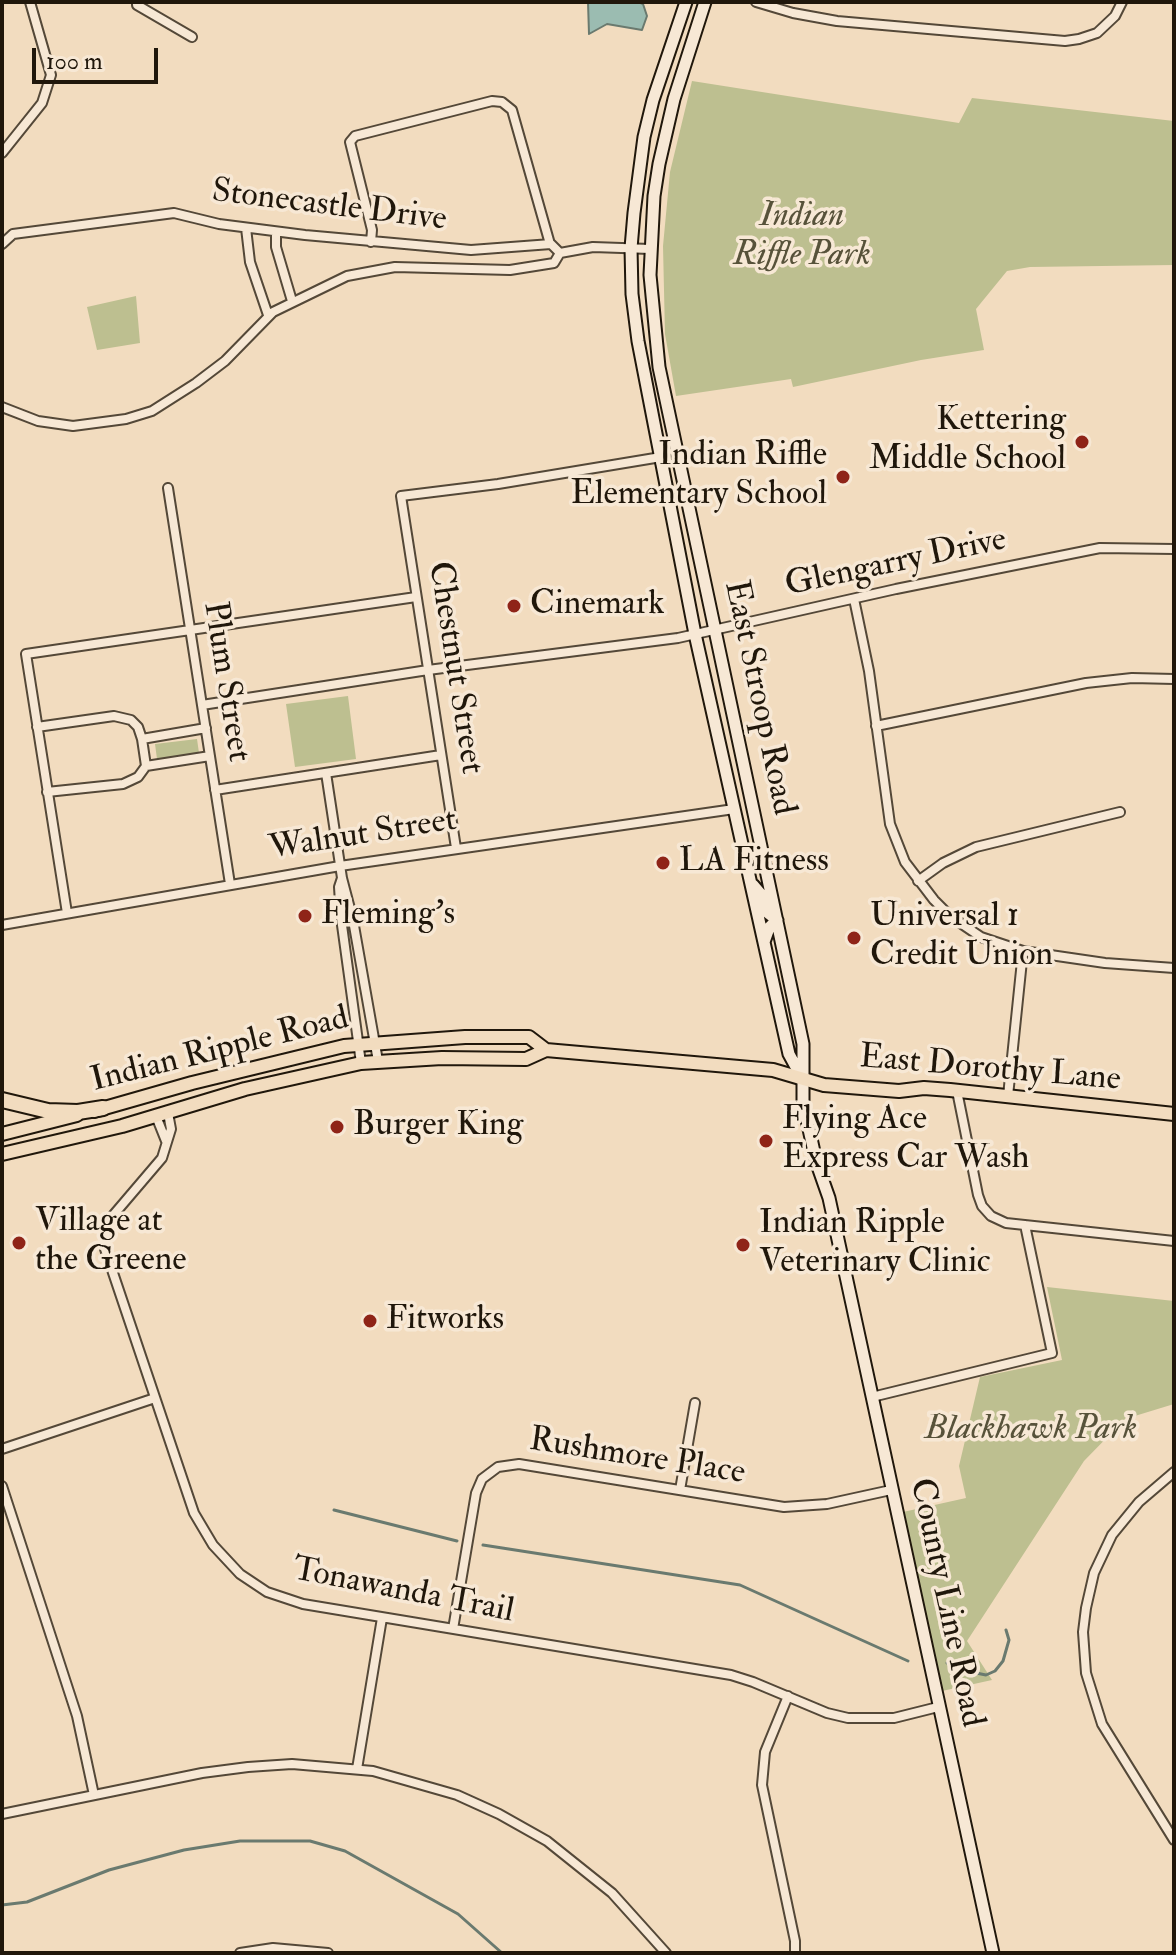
<!DOCTYPE html>
<style>
body{margin:0}
#map{position:relative;width:1176px;height:1955px;overflow:hidden;background:#f2dcbf;font-family:"IM FELL Double Pica",serif}
canvas{display:block}
.frame{position:absolute;inset:0;border:4px solid #20170b;pointer-events:none}
.scale{position:absolute;left:32px;top:48px;width:126px;height:36px;box-sizing:border-box;border:4px solid #20170b;border-top:0;padding-left:10px;font-size:24px;line-height:28px;white-space:nowrap;color:#20170b;-webkit-text-stroke:6px #f7e8d5;paint-order:stroke}
</style>
<div id="map">
<canvas width="1176" height="1955"></canvas>
<div class="frame"></div>
<div class="scale">100 m</div>
</div>
<script>
const g = document.querySelector('canvas').getContext('2d');
g.lineJoin = 'round';
function paint(path, color) { g.fillStyle = color; g.fill(path, 'evenodd'); }
const shape = rows => new Path2D(rows.map(r => 'M' + r).join(''));
function trace(path, color, width, dash) { g.strokeStyle = color; g.lineWidth = width; g.lineCap = dash ? 'butt' : 'round'; g.setLineDash(dash || []); g.stroke(path); }
function drawText(font, color, halo, rows, align = 'center') {
  g.font = font + ' "IM FELL Double Pica",serif'; g.lineWidth = 7; g.setLineDash([]); g.textBaseline = 'middle'; g.strokeStyle = halo; g.fillStyle = color; for (const [text, x, y, turn = 0] of rows) {
    g.save(); g.translate(x, y); g.rotate((+turn || 0) * Math.PI / 180); g.textAlign = isNaN(turn) ? turn : align; if (halo) g.strokeText(text, 0, 0); g.fillText(text, 0, 0); g.restore();
  }
}
const green = shape([
 [692,81,959,123,972,98,1174,121,1174,265,1030,267,1007,271,976,309,984,350,921,360,793,387,791,379,676,396,665,334,663,246,670,172],
 [136,296,140,343,97,350,87,307],
 [348,696,356,759,295,767,286,704],
 [197,739,199,753,157,759,155,744],
 [1047,1287,1174,1301,1174,1404,1125,1419,1084,1461,967,1641,992,1680,942,1691,903,1512,966,1498,959,1466,980,1377,1062,1360]
]);
const water = shape([
 [588,2,638,2,643,4,647,16,642,30,607,24,589,34,588,2]
]);
const stream = shape([
 [334,1510,457,1541],
 [483,1545,740,1585,908,1661],
 [947,1663,961,1664,976,1673,986,1675,995,1671,1003,1661,1009,1640,1006,1630],
 [2,1905,27,1902,109,1870,184,1850,240,1841,310,1841,345,1851,458,1914,502,1953]
]);
const street = shape([
 [137,2,137,5,192,37],
 [756,2,793,13,837,21,1065,41,1079,39,1097,33,1115,16,1122,2],
 [2,153,42,103,51,75,30,2],
 [246,228,250,262,268,315],
 [276,232,276,247,292,301],
 [371,242,372,230,350,142,355,136,492,101,502,102,512,110,550,244],
 [2,244,13,234,174,213,219,224,305,235,471,250,551,244,560,253],
 [560,253,593,247,650,249],
 [2,407,38,421,73,426,126,419,152,411,196,383,225,361,273,312,347,276,395,267,510,270,554,263,560,253],
 [168,488,230,884],
 [854,599,869,671,890,824,905,862,934,900,950,916,981,937,1023,951,1105,963,1174,968],
 [202,705,428,670,678,638,896,589,1100,548,1174,549],
 [876,726,1086,683,1132,678,1174,679],
 [37,727,114,716,131,720,138,727,142,739,146,766,138,777,123,784,47,792],
 [142,739,206,728],
 [146,766,210,756],
 [326,773,342,878,353,920,378,1061],
 [215,790,441,755],
 [456,848,401,496,498,484,661,457],
 [342,878,339,887,341,918,361,1063],
 [918,881,943,863,976,847,1120,812],
 [67,913,26,654,416,597],
 [2,925,340,866,734,809],
 [957,1091,978,1195,982,1206,991,1216,1006,1223,1174,1241],
 [1008,1096,1023,951],
 [168,1113,171,1129,162,1158,110,1219,105,1232,105,1249,194,1513,213,1545,240,1574,267,1592,303,1604,731,1675,753,1682,827,1713,848,1718,894,1718,938,1707],
 [156,1116,166,1141],
 [872,1397,1052,1353,1025,1225],
 [2,1449,155,1398],
 [1174,1472,1139,1502,1112,1535,1094,1573,1086,1608,1083,1632,1086,1673,1102,1724,1174,1840],
 [2,1486,77,1716,94,1795],
 [680,1490,695,1403],
 [453,1629,476,1493,482,1479,498,1467,519,1464,784,1507,827,1504,891,1490],
 [788,1696,765,1752,762,1785,795,1941,795,1953],
 [357,1769,382,1618],
 [2,1814,202,1773,248,1767,292,1764,373,1771,457,1795,499,1814,547,1841,612,1893,666,1953],
 [240,1953,273,1948,328,1953]
]);
const secondary = shape([
 [686,2,653,100,644,137,634,213,631,248,632,294,638,341,695,634,789,1054,802,1078],
 [705,2,674,99,659,164,654,196,650,275,659,367,803,1044,803,1102,816,1161,829,1198,993,1953],
 [753,885,765,899,768,913,777,920,769,928,764,942]
]);
const primary = shape([
 [94,1111,192,1083,344,1046,465,1037,529,1037,546,1050],
 [2,1134,77,1115],
 [2,1154,122,1126,245,1089,361,1063,442,1058,526,1059,546,1050,773,1070,824,1085,899,1091,924,1088,950,1090,1174,1114]
]);
const highway = shape([
 [2,1100,48,1111,78,1112,103,1108]
]);
const markers = [
 [1082,442,8,"#8f2418"],
 [843,477,8,"#8f2418"],
 [514,606,8,"#8f2418"],
 [663,863,8,"#8f2418"],
 [305,916,8,"#8f2418"],
 [854,938,8,"#8f2418"],
 [337,1127,8,"#8f2418"],
 [766,1141,8,"#8f2418"],
 [19,1243,8,"#8f2418"],
 [743,1245,8,"#8f2418"],
 [370,1321,8,"#8f2418"]
];
const streetNames = [
 ["Stonecastle Drive",329,207,7],
 ["Glengarry Drive",896,564,-12],
 ["Chestnut Street",454,668,81],
 ["Plum Street",225,682,81],
 ["East Stroop Road",758,698,78],
 ["Walnut Street",363,836,-9],
 ["Indian Ripple Road",220,1051,-14],
 ["East Dorothy Lane",990,1070,5],
 ["Rushmore Place",637,1458,9],
 ["Tonawanda Trail",403,1592,11],
 ["County Line Road",945,1603,78]
];
const parkNames = [
 ["Indian",802,218],
 ["Riffle Park",802,257],
 ["Blackhawk Park",1031,1431]
];
const poiNames = [
 ["Kettering",1066,422,"right"],
 ["Middle School",1066,461,"right"],
 ["Indian Riffle",827,457,"right"],
 ["Elementary School",827,496,"right"],
 ["Cinemark",530,606],
 ["LA Fitness",679,863],
 ["Fleming's",321,916],
 ["Universal 1",870,918],
 ["Credit Union",870,957],
 ["Flying Ace",782,1121],
 ["Express Car Wash",782,1160],
 ["Burger King",353,1127],
 ["Village at",35,1223],
 ["the Greene",35,1262],
 ["Indian Ripple",759,1225],
 ["Veterinary Clinic",759,1264],
 ["Fitworks",386,1321]
];
paint(green, '#bdbf90');
paint(water, '#9bbcb1');
trace(water, '#6a7a6f', 2);
trace(stream, '#6a7a6f', 3);
trace(street, '#544838', 12);
trace(secondary, '#20170b', 15);
trace(primary, '#20170b', 16);
trace(highway, '#20170b', 18);
trace(street, '#f7e8d5', 8);
trace(secondary, '#f7e8d5', 11);
trace(primary, '#f2dcbf', 12);
trace(highway, '#f2dcbf', 14);
for (const [x, y, r, color] of markers) { const dot = new Path2D(); dot.arc(x, y, r, 0, 2 * Math.PI); g.fillStyle = color; g.fill(dot); trace(dot, '#f7e8d5', 3); }
drawText('34px', '#20170b', '#f7e8d5', streetNames);
drawText('italic 34px', '#57523a', '#f7e8d5', parkNames);
drawText('34px', '#20170b', '#f7e8d5', poiNames, 'left');
</script>
